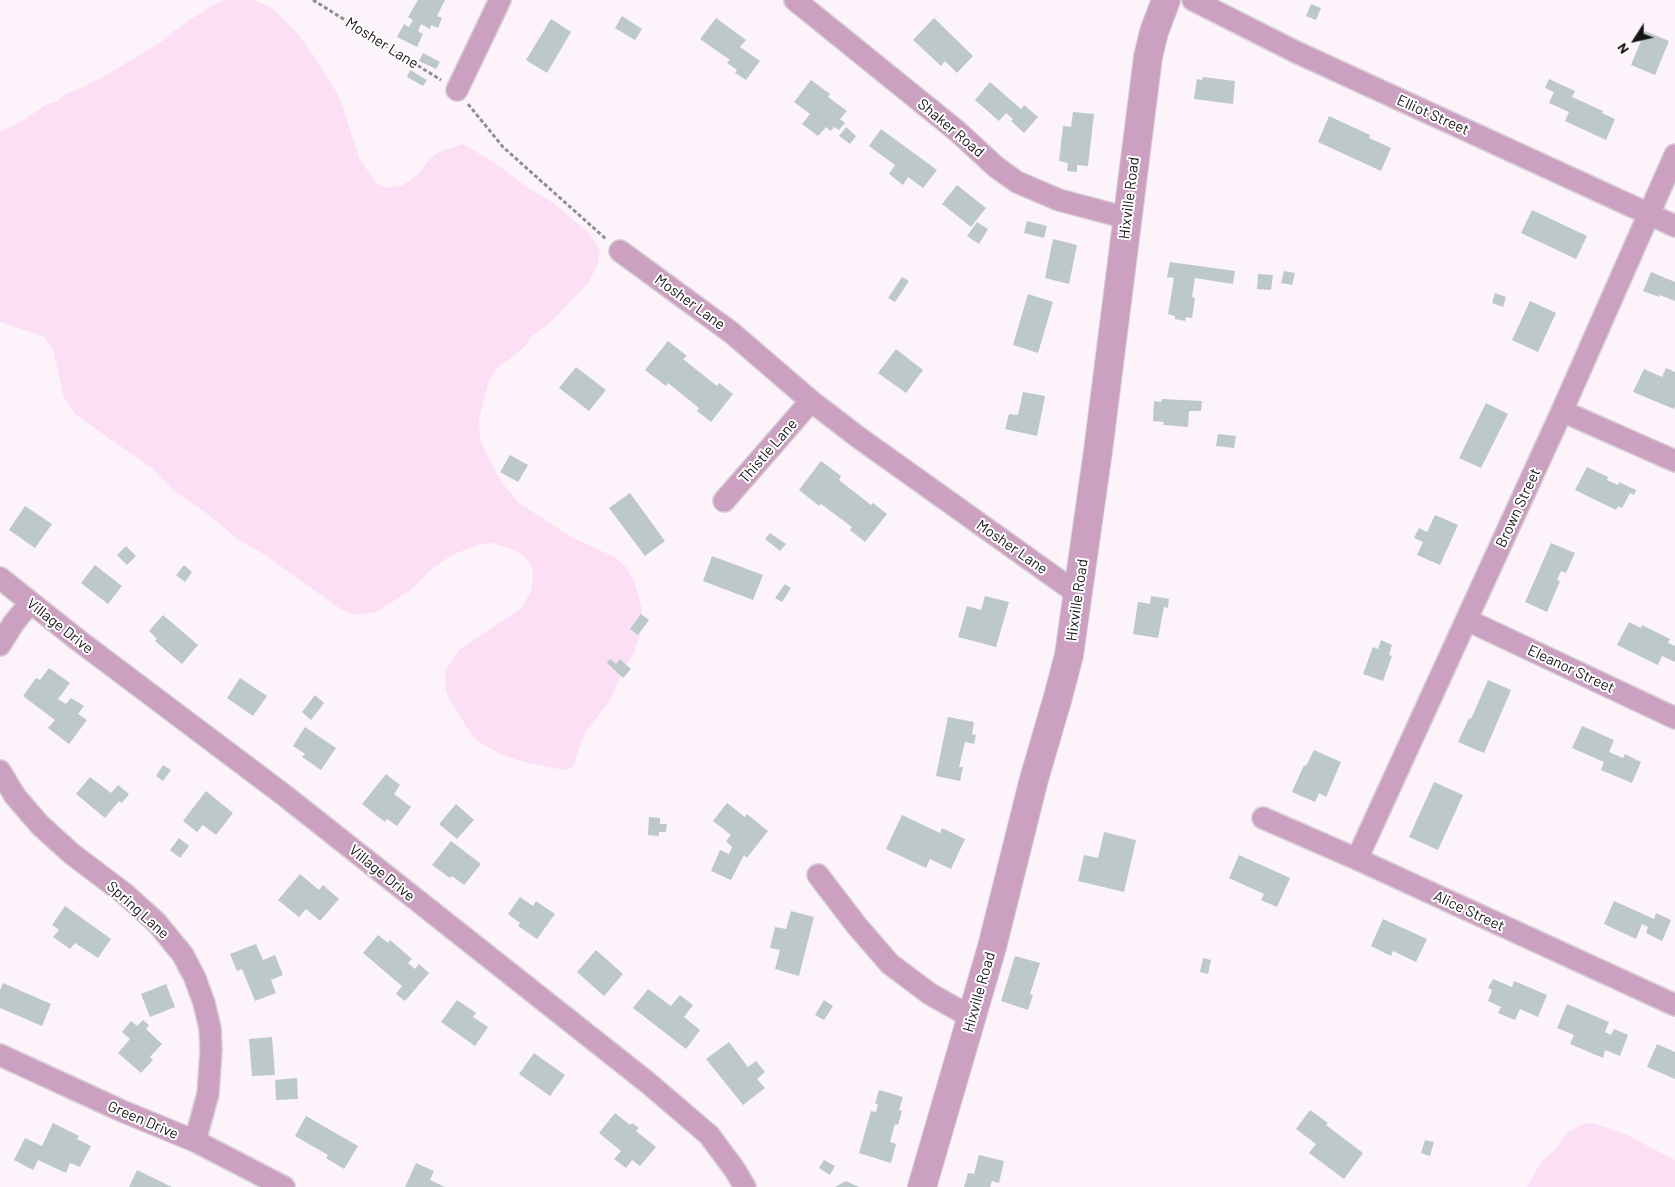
<!DOCTYPE html>
<style>
body{margin:0}
#map{position:relative;width:1675px;height:1187px;overflow:hidden;background:#fcf4fa;font-family:Barlow,sans-serif}
canvas{display:block}
.north{position:absolute;left:1610px;top:15px;width:50px;height:50px;-webkit-text-stroke:4px #fff;paint-order:stroke;rotate:235deg;font-size:14px;font-weight:700;line-height:20px;text-align:center;color:#181518}
.north::after{content:'';display:block;margin:auto;width:18px;height:22px;background:#181518;clip-path:polygon(50% 0,100% 100%,50% 72%,0 100%)}
</style>
<div id="map">
<canvas width="1675" height="1187"></canvas>
<div class="north">N</div>
</div>
<script>
const g = document.querySelector('canvas').getContext('2d');
g.lineJoin = 'round';
function paint(path, color) { g.fillStyle = color; g.fill(path, 'evenodd'); }
const shape = rows => new Path2D(rows.map(r => 'M' + r).join(''));
function trace(path, color, width, dash) { g.strokeStyle = color; g.lineWidth = width; g.lineCap = dash ? 'butt' : 'round'; g.setLineDash(dash || []); g.stroke(path); }
function drawText(font, color, halo, rows, align = 'center') {
  g.font = font + ' Barlow,sans-serif'; g.lineWidth = 4; g.setLineDash([]); g.textBaseline = 'middle'; g.strokeStyle = halo; g.fillStyle = color; for (const [text, x, y, turn = 0] of rows) {
    g.save(); g.translate(x, y); g.rotate((+turn || 0) * Math.PI / 180); g.textAlign = isNaN(turn) ? turn : align; if (halo) g.strokeText(text, 0, 0); g.fillText(text, 0, 0); g.restore();
  }
}
const green = shape([
 [225,0,253,0,271,7,297,33,314,56,339,96,360,160,377,183,385,188,403,185,417,175,432,157,441,151,463,144,495,163,527,187,552,202,588,232,600,249,597,266,588,283,550,323,531,337,525,346,496,370,488,384,479,420,480,438,487,456,503,484,519,503,573,538,615,557,626,567,635,583,642,610,639,637,634,654,625,665,610,701,589,727,581,742,573,767,564,770,524,762,502,755,481,743,472,736,449,698,446,691,445,671,459,650,520,609,524,604,531,591,533,578,532,567,526,558,515,550,492,543,481,544,452,555,432,569,411,590,376,612,354,615,342,610,262,553,239,540,205,512,174,491,153,469,76,415,64,398,53,350,43,336,0,322,0,132,22,121,47,104,56,102,67,93,83,88,94,80,98,80,161,42,175,30,214,4],
 [1584,1123,1596,1124,1627,1135,1675,1160,1675,1187,1527,1187,1541,1162,1555,1150,1566,1134]
]);
const building = shape([
 [418,0,445,0,437,16,442,18,438,28,431,25,430,29,421,24,418,31,423,34,417,47,397,37,404,24,409,27,413,20,408,17],
 [1311,4,1321,8,1316,20,1306,16],
 [622,16,642,29,635,40,615,28],
 [716,18,746,40,740,47,760,61,746,80,735,73,737,70,727,63,730,60,700,39],
 [934,18,973,56,957,73,945,61,941,66,913,40],
 [551,19,571,32,547,73,526,60],
 [1645,31,1669,41,1655,75,1631,65],
 [423,53,440,62,436,69,419,61],
 [410,70,427,80,423,86,407,77],
 [1203,77,1235,81,1233,104,1194,99,1197,79,1202,80],
 [1549,79,1575,91,1572,97,1603,111,1602,113,1615,119,1606,140,1565,121,1569,112,1549,103,1554,92,1545,88],
 [811,80,830,94,828,97,847,111,840,119,845,123,839,130,834,127,831,131,826,127,818,136,802,124,810,114,794,102],
 [990,82,1021,109,1024,105,1038,117,1024,133,1011,121,1013,119,1006,113,999,121,975,100],
 [1073,112,1094,114,1088,166,1077,165,1077,172,1067,171,1068,163,1059,161,1063,126,1071,127],
 [1329,116,1370,135,1369,138,1391,148,1381,171,1318,142],
 [846,127,856,136,850,144,839,136],
 [881,129,937,170,923,188,908,177,903,185,889,174,895,165,869,146],
 [957,185,986,208,971,227,942,204],
 [1532,210,1587,236,1576,259,1521,233],
 [1027,221,1047,226,1044,238,1024,233],
 [977,222,988,229,979,244,967,236],
 [1053,239,1077,245,1069,284,1045,278],
 [1170,262,1235,271,1233,284,1195,278,1192,297,1195,298,1192,318,1186,317,1185,321,1175,319,1175,316,1168,314,1174,278,1167,277],
 [1284,271,1295,273,1292,285,1281,283],
 [1651,272,1675,282,1675,301,1660,295,1659,297,1643,291],
 [1258,274,1273,275,1271,290,1257,289],
 [902,277,909,281,895,302,888,298],
 [1495,293,1506,297,1503,307,1492,303],
 [1028,294,1053,302,1038,353,1013,345],
 [1530,301,1556,313,1538,352,1512,340],
 [668,341,687,356,683,359,717,386,719,383,733,394,711,422,697,411,699,408,668,383,666,386,645,370],
 [896,349,923,370,906,393,878,373],
 [576,367,606,390,589,411,559,388],
 [1666,368,1675,372,1675,406,1674,409,1633,392,1644,369,1662,377],
 [1023,392,1045,396,1037,436,1005,429,1009,414,1018,415],
 [1162,399,1202,401,1201,411,1189,411,1188,427,1163,425,1164,422,1153,421,1154,401,1161,402],
 [1486,403,1508,414,1481,468,1459,458],
 [1218,434,1236,436,1234,448,1216,446],
 [510,455,528,465,518,482,500,472],
 [821,461,841,476,839,480,871,505,873,503,887,514,865,542,850,530,852,527,821,504,819,506,799,490],
 [1587,467,1608,477,1607,480,1618,485,1619,482,1636,490,1634,495,1630,493,1622,508,1618,506,1616,510,1575,490],
 [630,493,665,541,645,556,609,508],
 [25,506,52,524,35,548,9,530],
 [1435,515,1458,525,1440,565,1417,555,1423,542,1414,538,1419,528,1427,532],
 [770,533,786,544,780,551,765,539],
 [1551,543,1575,553,1566,573,1561,571,1557,580,1560,581,1547,612,1525,602],
 [126,546,136,556,127,565,117,555],
 [712,556,763,575,753,600,703,581],
 [95,565,122,586,108,604,81,583],
 [184,565,192,572,185,582,176,575],
 [785,584,791,588,782,602,775,598],
 [985,596,1009,602,996,647,958,637,967,606,981,610],
 [1151,596,1169,599,1168,608,1164,607,1158,638,1133,634,1138,602,1150,604],
 [641,614,649,620,638,635,630,629],
 [163,615,198,645,182,664,155,641,157,639,149,631],
 [1629,622,1641,628,1642,625,1670,639,1668,643,1675,646,1675,662,1662,656,1658,665,1617,645],
 [1381,640,1392,645,1389,655,1392,656,1383,681,1363,674,1373,647,1378,649],
 [610,659,616,664,620,659,631,669,623,678,607,663],
 [49,668,70,683,58,699,66,704,71,698,84,706,78,714,87,720,69,744,48,728,55,720,23,696,36,678,40,680],
 [240,678,267,696,253,716,227,698],
 [1488,680,1511,690,1484,753,1458,742,1469,718,1471,719],
 [315,695,324,703,311,720,302,712],
 [948,717,974,722,972,734,976,735,974,744,965,742,959,767,963,767,960,781,936,776],
 [1582,726,1614,740,1609,752,1623,758,1625,754,1641,762,1632,783,1601,770,1604,762,1572,748],
 [305,727,336,748,321,770,302,757,305,754,293,746],
 [1314,750,1341,762,1326,797,1319,793,1315,802,1292,792,1304,765,1306,766],
 [163,765,171,770,163,781,156,776],
 [386,774,400,785,394,794,411,807,397,826,387,819,385,822,362,804],
 [90,777,111,793,118,785,129,794,122,803,119,801,105,818,76,794],
 [1434,782,1463,795,1438,850,1409,837],
 [206,791,233,813,216,835,203,825,197,832,183,821],
 [727,803,745,817,747,814,768,831,747,858,744,855,731,880,711,871,720,850,729,854,732,847,726,841,731,835,713,821],
 [456,804,474,820,457,839,439,824],
 [902,815,940,833,942,828,965,839,951,869,930,859,926,868,886,849],
 [649,817,660,818,660,824,667,824,666,832,659,832,659,836,648,835],
 [1104,832,1136,840,1124,892,1078,881,1084,855,1098,858],
 [179,838,189,846,180,858,170,850],
 [451,841,481,864,464,885,452,876,450,878,432,865],
 [1239,855,1290,878,1277,907,1261,900,1264,894,1229,878],
 [300,874,319,890,323,885,339,899,320,921,306,909,299,917,278,900],
 [520,897,533,906,536,901,555,914,537,939,518,926,520,923,508,914],
 [1614,901,1654,919,1656,913,1671,920,1662,941,1646,933,1648,927,1642,924,1636,939,1604,924],
 [65,906,111,939,98,958,75,943,70,949,53,937,59,930,52,925],
 [791,911,814,917,799,976,775,969,780,950,770,948,775,927,786,929],
 [1383,919,1427,939,1416,962,1393,951,1391,956,1371,946],
 [378,935,388,943,390,940,412,959,408,963,415,969,419,964,429,973,405,1001,396,994,402,986,363,953],
 [256,944,263,960,275,955,283,975,271,980,276,993,255,1001,242,969,237,971,230,954],
 [596,950,623,974,604,996,577,972],
 [1015,956,1040,963,1030,994,1033,995,1028,1010,1001,1001],
 [1203,958,1211,960,1208,974,1200,972],
 [1493,979,1512,987,1514,981,1547,995,1538,1017,1520,1009,1515,1020,1498,1013,1501,1007,1488,1001,1492,990,1488,988],
 [3,983,51,1004,42,1026,0,1008,0,990],
 [166,984,175,1007,150,1017,141,994],
 [648,989,671,1006,680,995,693,1005,684,1017,700,1030,686,1049,633,1008],
 [457,1000,476,1013,473,1017,488,1027,475,1046,441,1022],
 [824,1000,833,1006,824,1020,815,1015],
 [1567,1004,1609,1022,1605,1032,1611,1035,1614,1029,1628,1035,1620,1056,1605,1050,1603,1058,1570,1044,1574,1035,1557,1028],
 [143,1020,149,1025,146,1029,162,1044,150,1057,153,1060,141,1073,118,1053,130,1039,122,1032,131,1021,137,1026],
 [272,1037,275,1075,252,1076,249,1039],
 [729,1042,748,1067,756,1061,765,1072,757,1079,765,1088,743,1105,706,1059],
 [1657,1044,1675,1052,1675,1079,1647,1067],
 [534,1053,565,1075,550,1096,519,1074],
 [297,1078,298,1099,276,1100,275,1080],
 [879,1090,903,1097,899,1110,902,1111,898,1125,895,1124,890,1142,896,1144,891,1163,859,1153,871,1111,876,1112,878,1104,875,1104],
 [1310,1110,1328,1123,1326,1125,1363,1153,1344,1179,1309,1153,1316,1144,1296,1129],
 [615,1113,630,1125,632,1123,639,1128,636,1131,656,1147,640,1166,632,1160,626,1168,614,1159,621,1151,599,1133],
 [306,1116,358,1146,344,1169,326,1158,328,1155,295,1136],
 [53,1123,79,1136,77,1139,91,1146,80,1167,70,1163,66,1173,38,1160,33,1170,14,1160,25,1138,42,1146],
 [1425,1140,1434,1142,1430,1156,1421,1153],
 [979,1155,1004,1161,999,1183,992,1181,990,1187,964,1187,968,1173,974,1174],
 [824,1160,835,1166,830,1175,819,1168],
 [416,1163,434,1171,430,1180,445,1187,405,1187],
 [137,1170,172,1187,129,1187],
 [846,1181,859,1187,835,1187]
]);
const path = shape([
 [313,0,441,80],
 [468,104,503,147,606,239]
]);
const minor = shape([
 [795,0,957,131,996,167,1017,182,1059,200,1127,218],
 [1193,0,1296,52,1675,226],
 [457,90,500,0],
 [620,251,732,333,811,401,858,437,1078,594],
 [1562,411,1675,461],
 [724,501,811,401],
 [0,578,78,640,284,795,647,1082,709,1135,735,1170,745,1187],
 [1467,620,1675,718],
 [0,645,13,624,30,603],
 [0,771,15,796,40,825,72,854,125,894,157,923,183,955,195,978,204,1003,210,1028,211,1050,208,1094,195,1141],
 [1263,818,1357,859,1675,1005],
 [1357,859,1562,411,1675,155],
 [818,875,857,926,890,964,930,994,971,1017],
 [0,1055,122,1111,195,1141,284,1187]
]);
const tertiary = shape([
 [922,1187,992,947,1034,779,1058,697,1069,655,1098,451,1148,57,1154,32,1166,0]
]);
const streetNames = [
 ["Mosher Lane",382,43,32],
 ["Elliot Street",1433,115,24],
 ["Shaker Road",951,128,40],
 ["Hixville Road",1129,198,-83],
 ["Mosher Lane",690,302,36],
 ["Thistle Lane",768,451,-49],
 ["Brown Street",1518,508,-65],
 ["Mosher Lane",1012,547,35],
 ["Hixville Road",1077,600,-82],
 ["Village Drive",60,626,38],
 ["Eleanor Street",1571,669,25],
 ["Village Drive",382,873,39],
 ["Spring Lane",138,910,42],
 ["Alice Street",1469,911,25],
 ["Hixville Road",979,992,-74],
 ["Green Drive",143,1120,23]
];
paint(green, '#fddff5');
paint(building, '#bdc8c9');
trace(minor, '#d8d0d6', 24);
trace(tertiary, '#d8d0d6', 30);
trace(path, '#928d91', 3, [4, 2.5]);
trace(minor, '#cba0c0', 21);
trace(tertiary, '#cba0c0', 28);
drawText('15px', '#181518', '#fff', streetNames);
</script>
